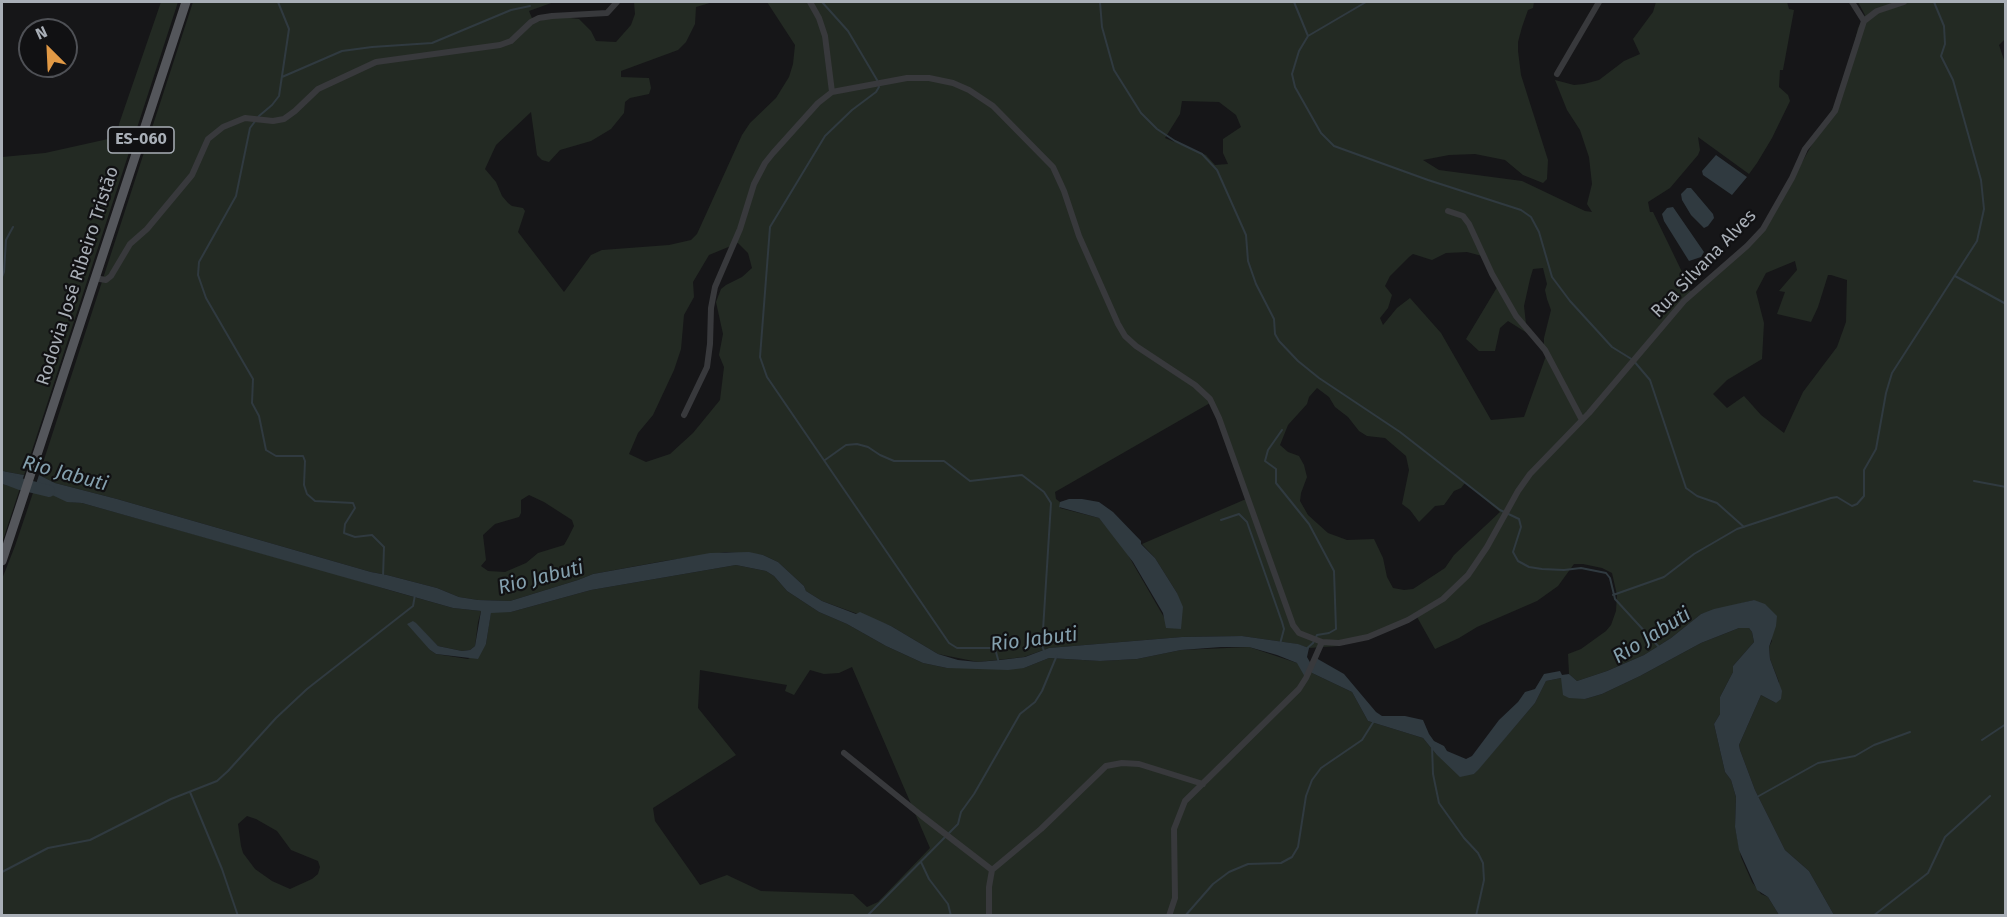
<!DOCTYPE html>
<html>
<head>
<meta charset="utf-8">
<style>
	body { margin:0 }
	#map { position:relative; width:2007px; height:917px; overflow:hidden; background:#161618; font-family:"Fira Sans",sans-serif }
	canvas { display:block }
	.frame { position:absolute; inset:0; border:3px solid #a9afb7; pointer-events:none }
	.north { position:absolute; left:18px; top:18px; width:60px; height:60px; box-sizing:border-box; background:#111113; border:2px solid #4e5055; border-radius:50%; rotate:336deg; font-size:16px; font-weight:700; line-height:24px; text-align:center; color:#a9afb7 }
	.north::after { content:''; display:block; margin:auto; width:21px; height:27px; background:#e19945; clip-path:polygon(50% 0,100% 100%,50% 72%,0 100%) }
</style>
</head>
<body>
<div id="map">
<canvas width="2007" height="917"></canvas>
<div class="frame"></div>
<div class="north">N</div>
</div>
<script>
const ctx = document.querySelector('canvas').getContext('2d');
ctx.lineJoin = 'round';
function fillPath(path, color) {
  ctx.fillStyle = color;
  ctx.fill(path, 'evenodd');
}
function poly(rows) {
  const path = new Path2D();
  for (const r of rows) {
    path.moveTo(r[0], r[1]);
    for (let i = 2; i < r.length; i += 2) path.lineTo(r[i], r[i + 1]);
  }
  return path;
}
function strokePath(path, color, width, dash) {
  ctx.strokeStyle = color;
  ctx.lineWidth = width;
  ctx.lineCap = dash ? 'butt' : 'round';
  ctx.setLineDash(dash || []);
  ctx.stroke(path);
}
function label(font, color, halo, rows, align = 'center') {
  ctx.font = font + ' "Fira Sans",sans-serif';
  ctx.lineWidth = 4.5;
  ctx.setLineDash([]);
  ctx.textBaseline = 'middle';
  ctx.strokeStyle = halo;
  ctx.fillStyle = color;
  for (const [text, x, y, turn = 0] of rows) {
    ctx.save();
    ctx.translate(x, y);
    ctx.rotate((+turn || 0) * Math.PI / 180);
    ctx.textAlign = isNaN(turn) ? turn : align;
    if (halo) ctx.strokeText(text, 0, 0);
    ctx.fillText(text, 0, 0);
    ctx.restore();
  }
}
fillPath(poly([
	[161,2,178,2,24,475,2,471,2,157,45,153,117,137,119,124],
	[193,2,554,2,529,11,534,23,554,16,579,19,591,31,596,41,616,42,631,25,635,14,634,2,713,2,696,7,695,24,686,42,678,50,621,71,621,77,649,78,651,88,649,94,630,98,625,102,624,113,611,129,591,141,560,150,549,162,542,160,537,155,531,112,496,145,485,169,496,182,502,196,508,203,512,206,523,208,525,211,518,232,564,292,591,255,602,250,669,245,691,240,697,234,742,135,750,123,776,98,789,77,793,64,795,45,767,2,1534,2,1533,8,1528,10,1522,27,1518,42,1518,51,1521,75,1548,160,1547,179,1543,183,1523,175,1505,160,1475,154,1449,155,1423,160,1439,170,1522,181,1585,211,1592,212,1587,204,1592,184,1589,157,1580,130,1567,110,1555,80,1574,85,1584,84,1599,80,1624,61,1640,54,1633,39,1653,12,1656,2,1787,2,1789,9,1794,10,1783,70,1780,70,1779,87,1788,95,1790,101,1772,138,1757,163,1749,174,1698,137,1700,150,1698,155,1670,188,1648,202,1650,212,1653,212,1684,276,1688,290,1692,291,1748,247,1772,215,1843,90,1858,28,1865,15,1858,2,2005,2,2005,39,1999,45,2006,66,2005,915,1834,915,1809,871,1785,850,1755,790,1740,750,1739,745,1761,695,1776,703,1779,682,1770,659,1769,647,1772,641,1754,600,1701,614,1671,638,1644,655,1607,671,1577,681,1569,674,1568,654,1581,649,1606,631,1611,625,1616,611,1617,595,1612,573,1602,568,1583,564,1574,564,1558,586,1537,601,1477,627,1459,638,1435,649,1417,617,1377,635,1339,646,1309,648,1297,644,1242,636,1182,637,1049,648,1024,657,978,662,938,654,891,626,822,601,806,591,804,586,778,562,763,555,726,552,664,561,593,574,578,580,510,601,478,600,459,597,437,588,387,575,371,572,117,499,55,483,39,475],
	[1182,101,1219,102,1236,115,1241,127,1223,139,1223,153,1228,164,1215,165,1206,155,1165,138,1180,114],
	[738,243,748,253,752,268,742,277,726,285,721,289,716,302,723,334,719,355,724,367,720,400,693,433,670,454,646,462,629,454,638,433,653,415,674,370,681,349,684,315,694,297,693,282,709,255],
	[1467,252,1486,257,1499,284,1466,339,1479,351,1495,351,1500,328,1508,321,1527,333,1524,306,1530,279,1533,269,1543,268,1547,284,1545,290,1547,299,1551,310,1544,338,1544,349,1546,356,1524,417,1491,420,1441,333,1410,298,1397,308,1383,325,1380,318,1388,308,1392,295,1385,286,1390,276,1409,257,1413,254,1432,260,1446,253],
	[1795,261,1797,270,1779,291,1785,292,1777,314,1811,322,1818,307,1828,275,1831,275,1847,280,1846,322,1837,347,1803,392,1784,433,1761,415,1744,396,1727,408,1713,394,1727,380,1762,359,1764,323,1756,292,1766,273],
	[1317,388,1329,397,1335,407,1348,417,1359,431,1367,436,1385,438,1406,456,1409,470,1402,504,1410,510,1419,522,1435,506,1444,505,1454,491,1461,488,1465,483,1500,512,1454,555,1445,568,1413,589,1404,590,1393,588,1387,577,1383,558,1374,539,1347,540,1328,533,1308,515,1300,501,1301,493,1307,477,1304,465,1299,456,1288,452,1280,445,1288,425,1307,404,1309,397],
	[1210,403,1215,407,1246,499,1142,544,1155,558,1177,593,1181,629,1165,619,1124,548,1099,518,1060,508,1060,502,1056,499,1055,492],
	[529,495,544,502,572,520,574,526,568,538,564,545,538,553,526,563,505,572,488,571,481,566,486,560,483,535,495,524,519,517,521,513,521,500],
	[2,484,20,488,2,543],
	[35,487,71,502,82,503,336,574,389,590,453,608,481,611,478,622,475,646,470,650,462,651,438,646,413,621,430,650,436,654,468,659,486,644,491,612,511,612,591,590,736,565,766,571,774,576,787,591,819,612,847,624,886,646,923,663,947,668,1024,668,1049,658,1100,661,1137,659,1181,650,1249,647,1297,663,1312,665,1312,673,1352,692,1368,721,1423,738,1436,754,1474,774,1535,703,1546,681,1561,678,1585,699,1602,694,1640,676,1701,643,1739,628,1749,628,1752,632,1754,642,1733,666,1733,672,1720,697,1720,714,1714,724,1725,772,1731,780,1736,797,1735,827,1741,857,1752,882,1761,894,1768,897,1779,915,2,916,2,579,15,546],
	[852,667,930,848,878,902,867,907,853,894,761,891,727,875,700,885,655,821,653,808,736,755,698,708,700,670,787,685,785,691,794,695,810,670,824,674,839,673],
	[247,816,256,819,277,831,291,850,318,861,320,867,318,874,312,879,290,889,272,881,255,869,243,853,241,846,238,824]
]), '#232a23');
fillPath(poly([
	[1716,155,1747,177,1732,195,1703,175,1702,171],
	[1687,188,1691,188,1713,214,1714,218,1708,226,1704,228,1691,215,1682,200,1681,194],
	[1673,207,1704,252,1701,257,1689,261,1664,221,1662,214,1667,208],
	[2,471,24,475,20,488,2,484],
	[39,475,55,483,117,499,371,572,387,575,437,588,459,597,478,600,510,601,578,580,593,574,710,553,749,552,763,555,778,562,804,586,806,591,822,601,856,614,860,612,891,626,938,654,958,660,978,662,1000,660,1025,657,1049,648,1182,637,1242,636,1298,644,1309,648,1307,657,1311,664,1316,658,1344,674,1376,712,1382,716,1405,716,1423,720,1429,734,1434,741,1444,746,1447,751,1466,759,1472,756,1499,720,1518,702,1525,692,1535,689,1544,674,1560,671,1562,675,1569,674,1577,681,1607,671,1644,655,1671,638,1701,614,1714,609,1754,600,1765,604,1777,616,1776,626,1769,647,1770,659,1782,691,1781,699,1776,703,1761,695,1739,745,1740,750,1755,790,1785,850,1809,871,1834,915,1779,915,1768,897,1757,890,1739,850,1735,827,1736,797,1731,780,1725,772,1714,724,1720,714,1720,697,1733,672,1733,666,1754,642,1752,632,1749,628,1739,628,1701,643,1640,676,1602,694,1585,699,1569,698,1563,695,1561,678,1546,681,1535,703,1479,769,1474,774,1460,777,1436,754,1423,738,1368,721,1352,692,1312,673,1311,666,1305,677,1297,663,1277,655,1249,647,1221,647,1181,650,1137,659,1100,661,1049,658,1024,668,1008,670,947,668,923,663,886,646,847,624,819,612,787,591,774,576,766,571,736,565,591,590,511,612,491,613,486,644,478,659,436,654,430,650,407,624,413,621,416,623,438,646,462,651,470,650,475,646,481,611,453,608,82,503,67,502,35,487],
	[1069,499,1082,499,1099,502,1113,512,1141,541,1141,544,1155,558,1177,593,1183,607,1181,629,1166,628,1163,613,1133,562,1099,518,1059,507,1060,502]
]), '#303a40');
strokePath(poly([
	[278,2,289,29,279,96,272,105,259,116,250,128,236,196,199,262,198,275,206,298,253,379,252,403,259,416,266,450,276,456,303,456,305,461,304,485,307,494,315,501,353,503,355,508,345,524,344,533,355,537,372,535,384,547,383,577],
	[822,2,848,31,877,80,879,87,876,92,852,110,825,136,770,227,760,357,767,377,949,643,957,648,990,648,996,652,999,663],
	[1100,2,1102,27,1114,70,1141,113,1157,129,1175,141,1202,154,1217,170,1246,235,1248,261,1256,284,1274,319,1275,334,1279,341,1298,361,1319,378,1400,432,1500,510,1519,519,1521,527,1513,552,1518,561,1529,567,1542,569,1564,570,1581,568,1606,573,1610,578,1615,599,1659,647],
	[1294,2,1308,36],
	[1366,2,1308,36,1299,51,1292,74,1295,87,1321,133,1334,146,1428,180,1521,210,1531,217,1539,232,1552,277,1570,301,1612,347,1633,360,1650,380,1686,488,1697,496,1717,503,1744,527],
	[282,77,342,51,372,47,432,43,511,10,530,6],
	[1955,276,2006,304],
	[2,277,4,272,6,240,13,227],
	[1282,430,1268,450,1265,461,1276,469,1276,483,1309,524,1334,571,1336,629,1329,633,1317,635,1313,643,1305,650],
	[825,460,846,445,857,444,868,447,880,455,894,461,944,461,970,481,1022,475,1044,492,1051,503,1042,646,1045,653],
	[1974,481,2006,487],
	[1221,520,1239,514,1247,522,1282,622,1284,629,1280,644],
	[1613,595,1664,577,1694,554,1737,529,1831,498,1837,497,1852,506,1857,504,1864,496,1864,470,1876,449,1886,393,1892,373,1977,241,1984,209,1981,180,1953,80,1941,56,1945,44,1944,26,1934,2],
	[1982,740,2006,724],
	[1432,746,1433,774,1439,803,1464,838,1478,853,1483,863,1484,880,1476,916],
	[190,792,222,869,238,916],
	[1757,797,1818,763,1855,756,1874,745,1910,732],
	[921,862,929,879,948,904,951,916],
	[2,872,48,848,90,840,171,799,217,781,228,771,276,718,307,689,413,606,415,595],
	[867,916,958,824,961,812,974,794,1020,714,1035,702,1042,691,1057,655],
	[1185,916,1213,884,1229,872,1248,864,1281,863,1292,857,1298,847,1306,796,1312,780,1321,768,1362,740,1374,721],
	[1873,916,1928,873,1945,837,1990,796]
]), '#303a40', 2);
strokePath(poly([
	[2,477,20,484,49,491]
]), '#303a40', 12);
strokePath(poly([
	[810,2,819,18,825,36,832,92],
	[1852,2,1864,21],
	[1557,74,1599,2],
	[1448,211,1463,216,1469,224,1492,274,1516,316,1545,350,1582,420],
	[94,278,106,280,111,276,130,244,147,229,192,175,208,139,223,127,245,118,273,121,284,119,295,111,318,89,376,62,500,45,511,41,531,22,539,18,552,16,607,13,617,2],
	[684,415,707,367,710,344,711,308,715,287,740,229,754,184,765,163,773,153,818,103,832,92,907,78,929,78,953,83,969,90,993,106,1053,167,1064,191,1079,236,1118,324,1125,336,1136,346,1195,385,1210,399,1219,418,1293,625,1299,633,1322,642],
	[844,753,922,816,992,870,1041,829,1106,766,1122,763,1139,764,1203,784],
	[989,916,989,887,992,870],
	[1169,916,1175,898,1174,829,1185,801,1299,689,1306,678,1322,642,1339,643,1368,637,1408,620,1443,599,1468,575,1487,547,1518,491,1530,474,1589,413,1684,301,1747,246,1763,229,1792,178,1805,149,1835,111,1864,21,1877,11,1904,2]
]), '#38393c', 6);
strokePath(poly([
	[2,561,186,2]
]), '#54565b', 9);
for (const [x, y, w] of [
	[141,140,66]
]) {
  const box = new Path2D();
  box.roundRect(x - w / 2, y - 13, w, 26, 4.5);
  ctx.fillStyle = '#111113';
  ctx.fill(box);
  strokePath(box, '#a9afb7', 1.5);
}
label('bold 16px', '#a9afb7', null, [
	["ES-060",141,140]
]);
label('18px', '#a9afb7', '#111113', [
	["Rua Silvana Alves",1704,264,-46],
	["Rodovia José Ribeiro Tristão",78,276,-72]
]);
label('italic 20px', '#84a0ae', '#111113', [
	["Rio Jabuti",65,474,15],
	["Rio Jabuti",541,578,-14],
	["Rio Jabuti",1652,636,-32],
	["Rio Jabuti",1034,640,-7]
]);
</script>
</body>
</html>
